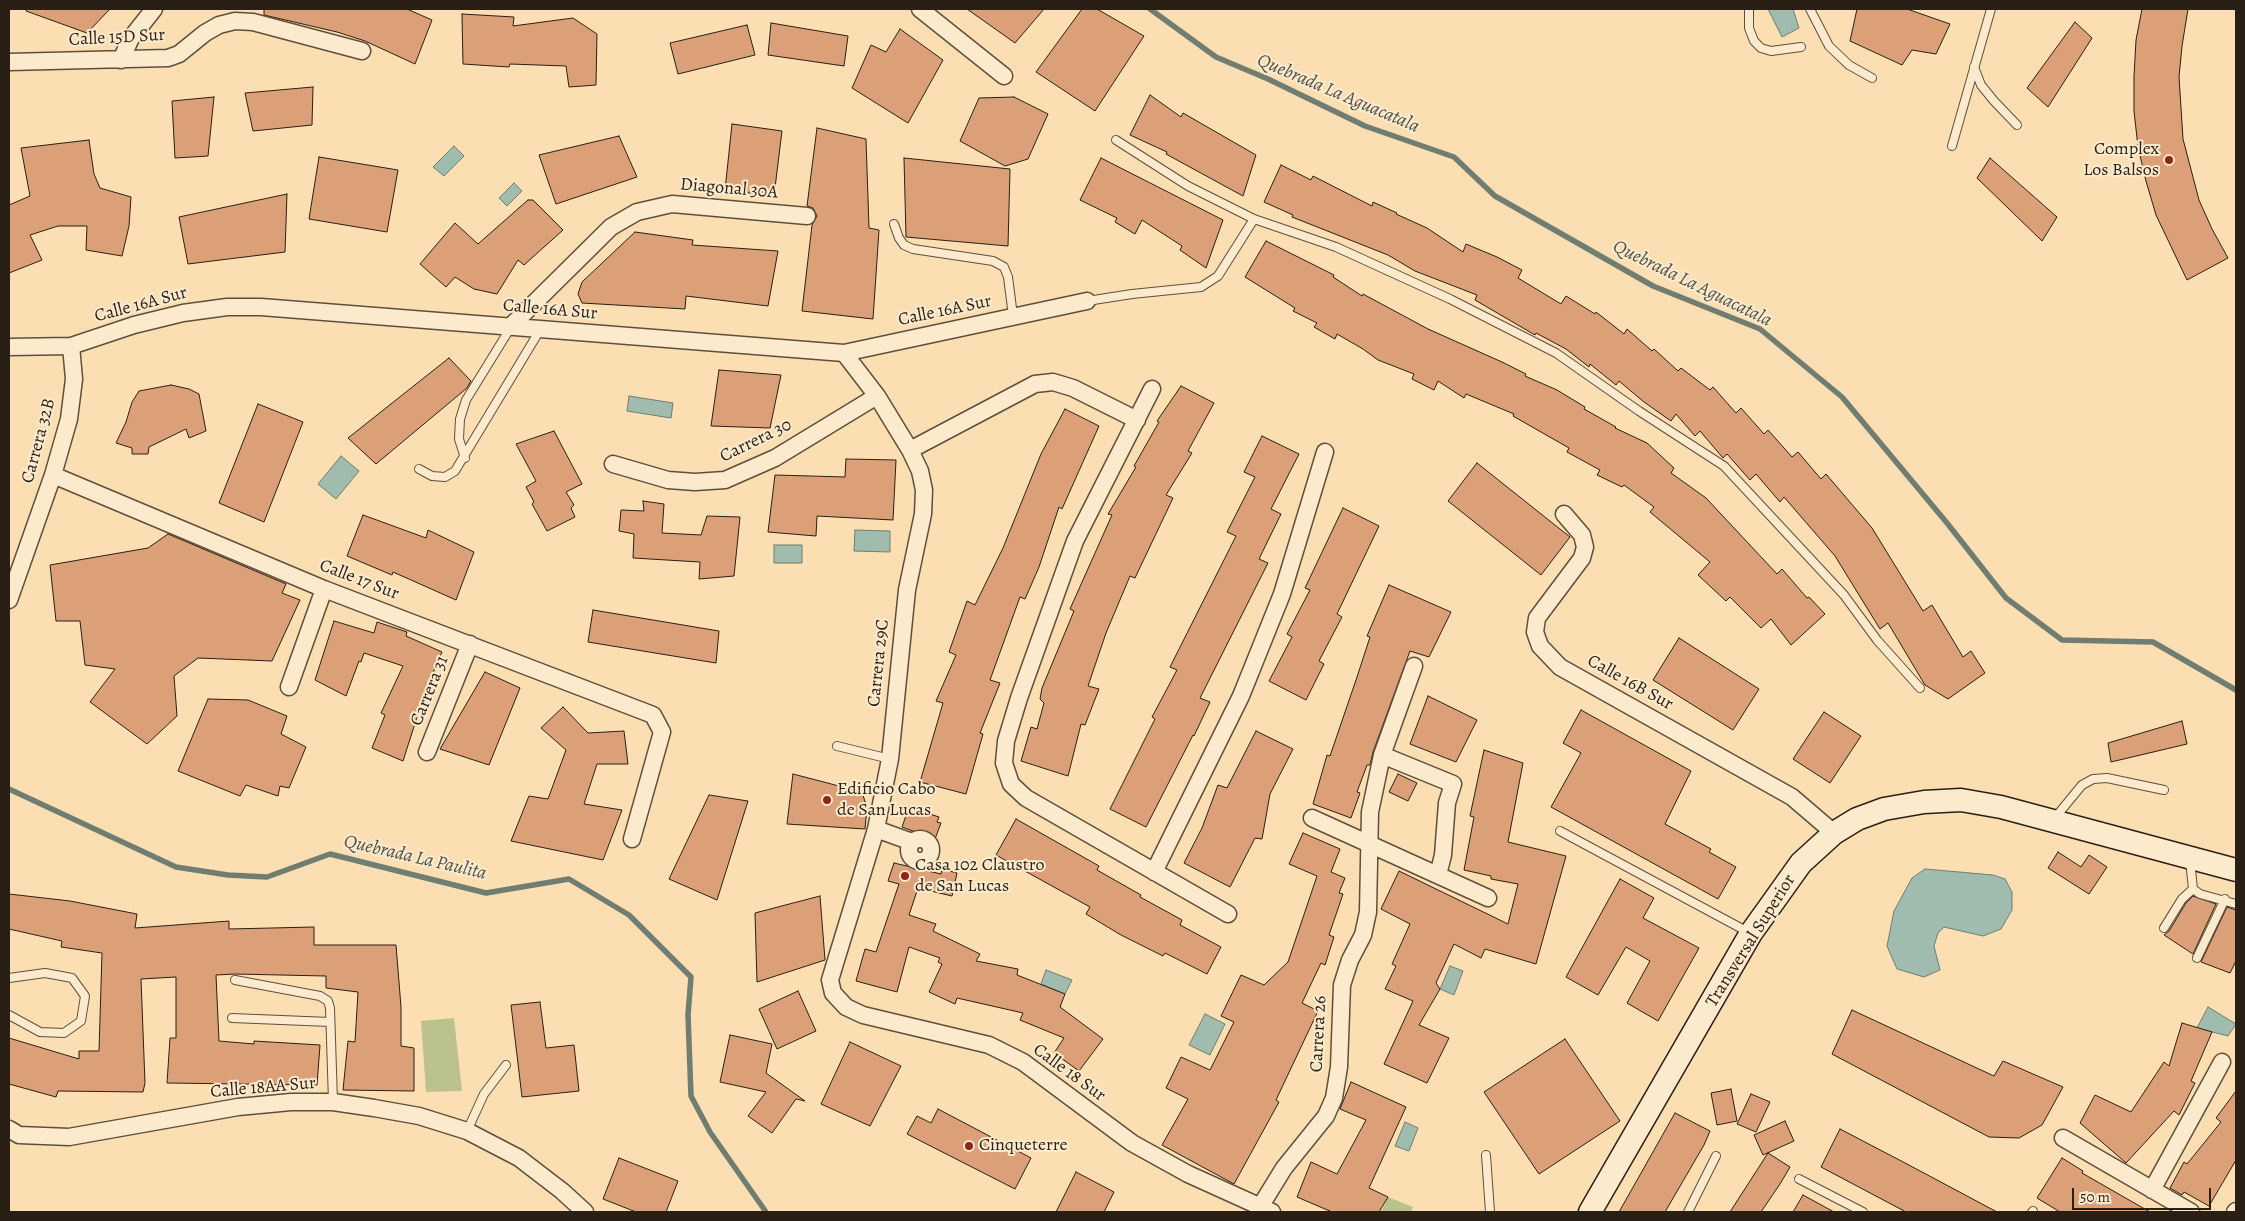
<!DOCTYPE html>
<html>
<head>
<meta charset="utf-8">
<style>
	body { margin:0 }
	#map { position:relative; width:2245px; height:1221px; overflow:hidden; background:#fbdeb2; font-family:Alegreya,serif }
	canvas { display:block }
	.frame { position:absolute; inset:0; border:10px solid #2a1f15; pointer-events:none }
	.scale { position:absolute; left:2072px; top:1188px; width:139px; height:22px; box-sizing:border-box; border:2px solid #2a1f15; border-top:0; padding-left:6px; font-size:15px; line-height:18px; white-space:nowrap; color:#2a1f15; -webkit-text-stroke:4px #fceacd; paint-order:stroke }
</style>
</head>
<body>
<div id="map">
<canvas width="2245" height="1221"></canvas>
<div class="frame"></div>
<div class="scale">50 m</div>
</div>
<script>
const ctx = document.querySelector('canvas').getContext('2d');
ctx.lineJoin = 'round';
function fillPath(path, color) {
  ctx.fillStyle = color;
  ctx.fill(path, 'evenodd');
}
function poly(rows) {
  const path = new Path2D();
  for (const r of rows) {
    if (r.length === 3) {
      path.moveTo(r[0] + r[2], r[1]);
      path.arc(r[0], r[1], r[2], 0, 2 * Math.PI);
      continue;
    }
    path.moveTo(r[0], r[1]);
    for (let i = 2; i < r.length; i += 2) path.lineTo(r[i], r[i + 1]);
  }
  return path;
}
function strokePath(path, color, width, dash) {
  ctx.strokeStyle = color;
  ctx.lineWidth = width;
  ctx.lineCap = dash ? 'butt' : 'round';
  ctx.setLineDash(dash || []);
  ctx.stroke(path);
}
function label(font, color, halo, rows, align = 'center') {
  ctx.font = font + ' Alegreya,serif';
  ctx.lineWidth = 4;
  ctx.setLineDash([]);
  ctx.textBaseline = 'middle';
  ctx.strokeStyle = halo;
  ctx.fillStyle = color;
  for (const [text, x, y, turn = 0] of rows) {
    ctx.save();
    ctx.translate(x, y);
    ctx.rotate((+turn || 0) * Math.PI / 180);
    ctx.textAlign = isNaN(turn) ? turn : align;
    if (halo) ctx.strokeText(text, 0, 0);
    ctx.fillText(text, 0, 0);
    ctx.restore();
  }
}
fillPath(poly([
	[454,1018,462,1091,426,1092,421,1021],
	[1388,1197,1413,1207,1411,1212,1381,1212]
]), '#bcc28e');
const water = poly([
	[1768,9,1793,9,1799,28,1782,37,1768,9],
	[454,146,464,156,444,176,433,167,454,146],
	[514,183,522,191,507,206,499,198,514,183],
	[629,396,673,403,671,418,627,411,629,396],
	[341,456,359,471,336,499,318,484,341,456],
	[855,530,890,531,890,552,854,551,855,530],
	[774,545,802,545,802,563,774,563,774,545],
	[1925,869,1993,875,2005,879,2012,892,2012,910,2001,929,1983,936,1944,927,1938,933,1934,946,1940,970,1924,977,1897,969,1887,946,1894,911,1912,878,1925,869],
	[1450,966,1463,971,1454,995,1440,989,1450,966],
	[1046,970,1072,980,1065,994,1041,984,1046,970],
	[2208,1007,2236,1024,2228,1036,2197,1028,2208,1007],
	[1205,1014,1225,1024,1210,1055,1189,1045,1205,1014],
	[1405,1122,1418,1128,1409,1151,1395,1146,1405,1122]
]);
fillPath(water, '#9fbcaf');
strokePath(water, '#707d71', 1);
strokePath(poly([
	[1150,9,1216,57,1268,79,1365,126,1454,157,1495,196,1653,286,1760,329,1842,397,1947,523,2006,598,2062,640,2153,642,2236,690],
	[9,789,176,867,228,875,267,877,330,854,486,893,569,879,629,915,691,977,688,1015,691,1096,710,1132,766,1212]
]), '#707d71', 5.5);
const building = poly([
	[26,9,110,9,87,33,26,11,26,9],
	[264,9,407,9,432,20,415,64,365,41,337,32,264,15,264,9],
	[967,9,1044,9,1015,43,967,9],
	[1082,9,1097,9,1144,36,1095,111,1036,72,1082,9],
	[1857,9,1907,9,1950,24,1936,54,1912,50,1902,65,1850,41,1857,9],
	[2142,9,2188,9,2182,46,2179,77,2183,139,2199,200,2212,229,2228,258,2187,280,2156,215,2146,181,2138,147,2134,111,2134,76,2136,40,2142,9],
	[462,14,514,17,513,26,573,18,597,34,596,85,569,87,566,66,510,64,509,67,463,64,462,14],
	[2075,22,2092,38,2048,107,2027,88,2075,22],
	[771,23,848,36,844,66,768,55,771,23],
	[747,25,755,55,678,74,670,43,747,25],
	[900,29,943,60,908,123,852,88,871,45,886,52,900,29],
	[313,87,312,125,253,131,245,93,313,87],
	[1150,95,1181,117,1183,113,1256,155,1243,196,1166,154,1167,152,1130,135,1150,95],
	[214,97,208,156,175,158,172,101,214,97],
	[1014,97,1048,114,1028,159,1005,166,960,141,979,98,1014,97],
	[732,124,782,131,774,196,725,190,732,124],
	[817,128,866,139,869,228,879,230,873,319,802,311,812,225,817,216,813,208,807,206,817,128],
	[619,136,637,177,556,204,539,155,619,136],
	[89,140,94,174,100,188,131,197,129,226,122,256,86,250,87,226,58,226,30,235,42,260,9,273,9,205,30,196,21,148,89,140],
	[319,157,398,170,387,232,309,219,319,157],
	[904,158,1010,169,1008,246,906,237,904,158],
	[1101,158,1223,220,1206,268,1180,250,1182,246,1142,220,1135,234,1115,222,1117,218,1080,200,1101,158],
	[1990,158,2057,217,2042,241,1977,178,1990,158],
	[1281,165,1311,180,1313,176,1372,206,1373,202,1397,213,1396,214,1427,228,1463,252,1466,244,1497,257,1522,270,1518,278,1561,304,1566,296,1595,314,1596,312,1624,334,1627,329,1652,351,1654,349,1678,371,1681,368,1710,390,1713,387,1736,413,1741,408,1764,434,1768,430,1792,457,1798,452,1821,479,1826,474,1872,528,1923,611,1932,605,1963,657,1971,651,1985,673,1948,699,1925,685,1888,623,1880,629,1835,556,1784,497,1780,502,1756,474,1750,480,1727,454,1723,458,1700,431,1695,436,1676,414,1671,421,1644,402,1619,381,1616,385,1590,364,1589,367,1566,349,1536,333,1535,335,1475,300,1477,295,1415,271,1388,255,1292,217,1293,215,1264,202,1281,165],
	[287,194,285,252,188,264,179,217,287,194],
	[528,200,533,200,563,230,524,265,518,260,497,294,474,289,455,277,446,287,420,264,455,223,478,244,528,200],
	[635,232,693,240,692,245,778,251,768,306,686,296,685,309,582,303,578,294,582,282,635,232],
	[1266,241,1334,275,1333,277,1362,296,1363,294,1428,329,1502,362,1526,374,1525,376,1557,390,1585,407,1584,409,1616,427,1615,428,1647,443,1674,468,1671,473,1706,498,1777,574,1782,569,1807,598,1809,597,1825,614,1791,645,1771,619,1761,628,1730,597,1726,601,1698,575,1710,562,1650,512,1654,507,1624,485,1622,487,1597,475,1600,470,1567,452,1569,448,1513,416,1514,414,1466,394,1464,398,1438,381,1434,390,1412,379,1414,374,1378,360,1363,349,1337,334,1335,339,1314,327,1317,323,1293,311,1295,308,1245,277,1266,241],
	[449,358,471,381,467,388,376,464,348,438,449,358],
	[719,370,781,375,770,428,711,426,719,370],
	[171,385,189,389,199,394,206,431,189,438,186,429,149,447,148,454,132,454,132,448,116,443,126,422,132,402,139,391,171,385],
	[1181,386,1214,403,1188,451,1192,453,1166,495,1173,498,1135,578,1130,576,1106,633,1088,686,1099,689,1085,725,1081,724,1068,776,1021,761,1031,727,1037,729,1044,703,1040,699,1042,688,1074,611,1070,609,1112,515,1108,514,1136,467,1134,466,1159,422,1157,421,1181,386],
	[258,404,303,422,264,522,219,503,258,404],
	[1065,409,1099,426,1062,509,1059,507,1039,567,1025,599,1020,597,990,680,1000,683,980,733,983,734,966,794,920,782,943,703,936,701,956,655,949,652,967,601,975,605,1003,548,1041,454,1065,409],
	[554,431,582,484,566,492,574,505,571,508,575,517,547,531,532,504,534,502,526,487,536,481,516,444,554,431],
	[1262,436,1299,454,1271,509,1281,514,1259,559,1268,563,1200,698,1210,702,1194,736,1193,735,1146,827,1110,809,1155,719,1152,717,1177,670,1170,667,1236,536,1227,532,1255,477,1244,472,1262,436],
	[846,459,896,460,893,520,817,516,816,536,768,532,775,475,845,477,846,459],
	[1477,463,1570,537,1541,575,1448,501,1477,463],
	[643,501,664,504,662,533,701,535,707,516,740,517,734,576,699,579,700,562,633,558,634,534,619,531,621,510,644,511,643,501],
	[1343,508,1379,526,1337,614,1342,617,1319,661,1324,664,1306,700,1269,681,1292,637,1287,634,1310,590,1305,588,1343,508],
	[363,515,426,538,428,530,474,552,456,600,393,572,392,575,347,556,363,515],
	[168,534,286,584,282,593,300,600,272,661,198,658,174,676,177,716,147,744,90,702,115,669,85,665,80,621,56,621,50,565,148,548,168,534],
	[1389,585,1451,612,1429,657,1410,651,1373,752,1370,765,1367,765,1357,792,1360,793,1351,818,1313,804,1327,755,1330,756,1357,677,1370,637,1367,636,1389,585],
	[593,610,719,631,716,663,588,642,593,610],
	[334,621,374,633,377,622,407,632,406,636,442,652,425,692,403,761,372,748,385,715,381,713,403,666,364,653,361,662,359,661,346,696,315,680,334,621],
	[1679,638,1759,689,1733,730,1653,680,1679,638],
	[485,672,520,688,489,765,440,749,485,672],
	[1428,696,1477,720,1456,762,1410,744,1428,696],
	[208,699,248,700,287,716,281,734,306,747,289,788,280,786,278,796,246,785,240,796,178,771,208,699],
	[563,707,588,733,624,731,628,764,597,764,584,804,622,810,603,860,511,841,529,796,548,799,566,750,541,728,563,707],
	[1581,710,1691,771,1665,824,1711,849,1709,852,1736,867,1718,899,1551,807,1581,753,1563,743,1581,710],
	[1824,712,1861,736,1830,783,1793,759,1824,712],
	[2182,721,2187,744,2111,762,2108,743,2182,721],
	[1256,731,1293,749,1270,794,1262,839,1255,838,1230,887,1184,863,1202,828,1218,785,1227,788,1256,731],
	[1484,750,1523,763,1508,842,1566,856,1536,964,1485,949,1481,958,1454,944,1436,983,1440,989,1419,1025,1449,1038,1427,1083,1384,1064,1413,1001,1385,989,1396,966,1392,964,1410,924,1381,909,1399,871,1508,924,1518,884,1491,879,1491,876,1464,870,1474,817,1470,816,1484,750],
	[793,774,862,792,867,808,865,829,787,824,793,774],
	[1398,774,1417,783,1408,801,1389,792,1398,774],
	[709,795,748,801,717,900,669,879,709,795],
	[909,807,939,817,937,822,941,823,935,839,902,827,909,807],
	[1016,819,1099,866,1097,870,1141,895,1140,897,1182,920,1180,925,1221,947,1207,974,1165,953,1163,956,1121,935,1086,914,1090,907,996,855,1016,819],
	[1303,833,1340,849,1331,872,1345,878,1339,893,1343,894,1329,935,1334,937,1325,965,1321,963,1302,1003,1318,1011,1276,1100,1279,1102,1234,1184,1162,1145,1188,1099,1166,1088,1181,1057,1210,1070,1234,1022,1221,1016,1241,975,1264,985,1288,962,1317,876,1289,864,1303,833],
	[2058,852,2081,867,2089,855,2107,867,2089,894,2048,868,2058,852],
	[894,863,941,874,942,869,957,873,952,896,918,888,909,915,936,924,933,931,980,954,976,961,1018,969,1017,975,1065,994,1060,1007,1103,1039,1079,1071,1054,1053,1064,1038,1020,1020,1023,1013,957,998,955,1004,929,992,942,964,938,962,940,958,909,947,897,992,856,981,865,949,876,952,899,884,888,881,894,863],
	[1620,879,1654,898,1643,918,1699,948,1658,1021,1627,1003,1650,961,1626,947,1598,995,1566,977,1620,879],
	[9,894,70,901,137,914,135,928,229,921,229,929,314,927,314,945,396,945,401,1007,401,1046,414,1048,414,1091,343,1090,348,1041,355,1042,358,992,326,988,326,976,235,974,216,975,219,1041,254,1044,254,1041,320,1045,317,1085,167,1083,170,1038,176,1038,176,977,141,979,145,1083,143,1092,58,1091,56,1097,9,1084,9,1038,79,1059,79,1051,99,1051,102,953,61,947,62,941,9,929,9,894],
	[820,896,825,960,757,982,755,913,820,896],
	[2193,896,2216,904,2193,954,2164,935,2169,931,2186,903,2193,896],
	[2227,907,2236,910,2236,961,2230,973,2201,962,2227,907],
	[798,991,816,1031,777,1049,759,1009,798,991],
	[540,1002,546,1048,574,1045,579,1091,522,1097,511,1005,540,1002],
	[1852,1010,1994,1076,2003,1061,2063,1087,2042,1125,2019,1138,1989,1137,1832,1054,1852,1010],
	[2182,1023,2212,1032,2191,1081,2195,1083,2179,1115,2174,1111,2126,1163,2080,1123,2095,1095,2131,1112,2164,1062,2169,1066,2182,1023],
	[730,1035,772,1044,766,1073,805,1101,796,1099,772,1133,748,1116,766,1092,720,1082,730,1035],
	[1565,1039,1620,1121,1539,1174,1484,1092,1565,1039],
	[850,1042,901,1066,870,1126,821,1104,850,1042],
	[1351,1082,1406,1107,1369,1188,1388,1197,1379,1212,1332,1212,1297,1197,1311,1162,1337,1174,1366,1120,1340,1109,1351,1082],
	[1731,1089,1737,1121,1717,1125,1711,1093,1731,1089],
	[2236,1091,2236,1160,2209,1206,2184,1192,2182,1195,2170,1188,2184,1162,2187,1164,2221,1122,2216,1118,2236,1091],
	[1751,1094,1770,1102,1756,1132,1737,1124,1751,1094],
	[938,1109,1031,1158,1015,1189,907,1134,917,1116,931,1123,938,1109],
	[1675,1113,1710,1131,1704,1145,1665,1212,1619,1212,1675,1113],
	[1785,1121,1794,1141,1763,1155,1754,1135,1785,1121],
	[1840,1129,1907,1164,1997,1212,1906,1212,1821,1167,1840,1129],
	[1768,1153,1790,1167,1780,1184,1761,1212,1730,1212,1768,1153],
	[619,1158,678,1181,666,1212,636,1212,603,1199,619,1158],
	[2062,1158,2083,1171,2082,1173,2150,1212,2060,1212,2037,1198,2062,1158],
	[1076,1172,1114,1192,1104,1212,1056,1212,1076,1172],
	[1803,1195,1834,1212,1793,1212,1803,1195]
]);
fillPath(building, '#dca079');
strokePath(building, '#2a1f15', 1);
const service = poly([
	[1749,9,1749,28,1754,41,1761,48,1771,51,1801,47],
	[1810,9,1829,46,1849,65,1872,78],
	[1974,67,1981,85,1994,101,2017,125],
	[1116,140,1188,186,1254,219,1336,247,1450,299,1556,353,1639,411,1724,466,1844,595,1877,640,1920,688],
	[1952,146,1991,9],
	[894,224,899,238,904,245,913,249,993,261,1004,267,1008,277,1013,316],
	[1087,301,1132,294,1201,287,1218,276,1254,219],
	[465,458,459,439,460,419,466,400,511,327],
	[419,469,432,476,445,477,455,471,540,330],
	[837,746,890,759],
	[2054,819,2082,785,2093,779,2107,778,2164,790],
	[1560,831,1750,933],
	[2190,860,2193,889,2200,894,2236,904],
	[2164,928,2182,899,2193,889],
	[2197,958,2225,899],
	[9,978,45,973,72,978,85,996,81,1021,64,1033,40,1032,9,1015],
	[235,980,320,996,328,1001,330,1008,333,1102],
	[232,1018,330,1022],
	[467,1131,484,1094,506,1065],
	[1486,1155,1490,1212],
	[1799,1179,1863,1212],
	[1688,1212,1716,1156],
	[2032,1212,2033,1211]
]);
const minor = poly([
	[920,9,1004,76],
	[121,60,131,38,154,9],
	[9,62,168,58,179,54,205,33,219,25,235,21,253,22,362,51],
	[511,326,611,227,637,212,672,204,807,216],
	[9,347,71,346,134,325,183,313,227,307,261,307,844,353,1087,301],
	[844,353,877,396,910,450,920,471,924,490,923,514,907,590,890,759,876,829,830,980,833,993,846,1007,863,1015,989,1045,1023,1062,1132,1143,1188,1174,1272,1212],
	[1152,389,1075,541,1019,698,1006,741,1004,763,1011,784,1026,798,1228,914],
	[910,450,1035,384,1053,382,1073,388,1137,420],
	[613,464,668,480,695,482,725,480,775,458,877,396],
	[53,475,324,589,653,715,662,732,632,839],
	[1564,514,1582,535,1585,547,1582,558,1537,618,1535,632,1540,646,1560,667,1792,797,1834,833],
	[9,600,53,475,69,419,74,379,71,346],
	[289,687,324,589],
	[427,752,470,644],
	[1382,755,1453,784,1447,803,1443,855,1438,875],
	[1312,818,1488,898],
	[876,829,912,842],
	[920,850,11],
	[1154,872,1241,696,1282,594,1325,452],
	[9,1129,19,1135,69,1137,238,1107,291,1102,333,1102,374,1108,419,1116,467,1131,519,1158,562,1191,585,1212],
	[2063,1138,2191,1212],
	[2152,1190,2222,1062],
	[1260,1207,1284,1168,1326,1116,1334,1098,1339,1067,1342,985,1350,960,1363,935,1368,912,1370,812,1382,755,1414,666],
	[2235,1212,2236,1211]
]);
const secondary = poly([
	[1590,1212,1751,933,1801,863,1834,833,1857,819,1884,809,1924,802,1961,800,2001,807,2236,870]
]);
strokePath(service, '#5e4f3c', 10);
strokePath(minor, '#5e4f3c', 19);
strokePath(secondary, '#2a1f15', 25);
strokePath(service, '#fceacd', 8);
strokePath(minor, '#fceacd', 16);
strokePath(secondary, '#fceacd', 22);
for (const [x, y, r, color] of [
	[2169,160,5,"#8f2418"],
	[827,800,5,"#8f2418"],
	[905,876,5,"#8f2418"],
	[969,1146,5,"#8f2418"]
]) {
  const dot = new Path2D();
  dot.arc(x, y, r, 0, 2 * Math.PI);
  ctx.fillStyle = color;
  ctx.fill(dot);
  strokePath(dot, '#fceacd', 2);
}
label('18px', '#2a1f15', '#fceacd', [
	["Calle 15D Sur",117,38,-3],
	["Diagonal 30A",729,189,5],
	["Calle 16A Sur",141,305,-15],
	["Calle 16A Sur",550,310,5],
	["Calle 16A Sur",945,311,-12],
	["Carrera 32B",39,441,-75],
	["Carrera 30",756,441,-26],
	["Calle 17 Sur",359,580,21],
	["Carrera 29C",879,663,-84],
	["Calle 16B Sur",1630,683,29],
	["Carrera 31",430,691,-68],
	["Transversal Superior",1751,941,-58],
	["Carrera 26",1319,1034,-87],
	["Calle 18 Sur",1069,1073,36],
	["Calle 18AA Sur",263,1088,-5]
]);
label('18px', '#2a1f15', '#fceacd', [
	["Complex",2159,150,"right"],
	["Los Balsos",2159,171,"right"],
	["Edificio Cabo",837,790],
	["de San Lucas",837,811],
	["Casa 102 Claustro",915,866],
	["de San Lucas",915,887],
	["Cinqueterre",979,1146]
], 'left');
label('italic 19px', '#4d4e43', '#fceacd', [
	["Quebrada La Aguacatala",1338,94,23],
	["Quebrada La Aguacatala",1692,284,26],
	["Quebrada La Paulita",415,858,13]
]);
</script>
</body>
</html>
